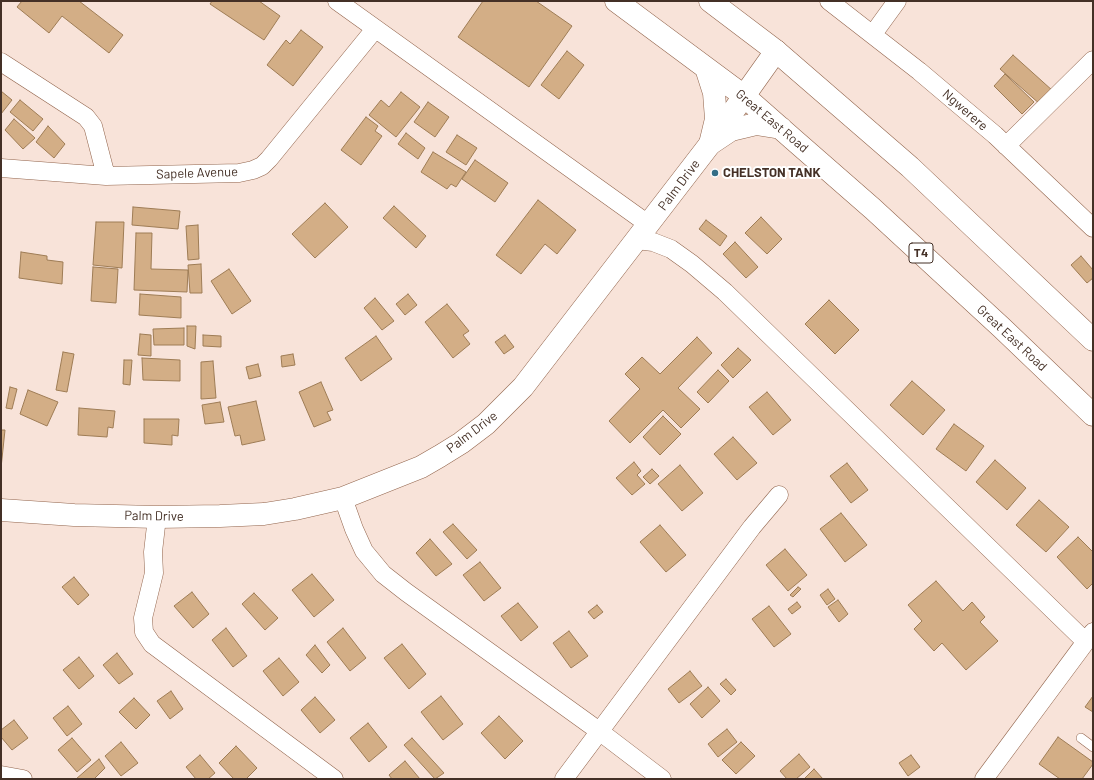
<!DOCTYPE html>
<html>
<head>
<meta charset="utf-8">
<style>
	body { margin:0 }
	#map { position:relative; width:1094px; height:780px; overflow:hidden; background:#f8e3d9; font-family:Barlow,sans-serif }
	canvas { display:block }
	.frame { position:absolute; inset:0; border:2px solid #443026; pointer-events:none }
</style>
</head>
<body>
<div id="map">
<canvas width="1094" height="780"></canvas>
<div class="frame"></div>
</div>
<script>
const ctx = document.querySelector('canvas').getContext('2d');
ctx.lineJoin = 'round';
function fillPath(path, color) {
  ctx.fillStyle = color;
  ctx.fill(path, 'evenodd');
}
function poly(rows) {
  const path = new Path2D();
  for (const r of rows) {
    path.moveTo(r[0], r[1]);
    for (let i = 2; i < r.length; i += 2) path.lineTo(r[i], r[i + 1]);
  }
  return path;
}
function strokePath(path, color, width, dash) {
  ctx.strokeStyle = color;
  ctx.lineWidth = width;
  ctx.lineCap = dash ? 'butt' : 'round';
  ctx.setLineDash(dash || []);
  ctx.stroke(path);
}
function label(font, color, halo, rows, align = 'center') {
  ctx.font = font + ' Barlow,sans-serif';
  ctx.lineWidth = 4;
  ctx.setLineDash([]);
  ctx.textBaseline = 'middle';
  ctx.strokeStyle = halo;
  ctx.fillStyle = color;
  for (const [text, x, y, turn = 0] of rows) {
    ctx.save();
    ctx.translate(x, y);
    ctx.rotate((+turn || 0) * Math.PI / 180);
    ctx.textAlign = isNaN(turn) ? turn : align;
    if (halo) ctx.strokeText(text, 0, 0);
    ctx.fillText(text, 0, 0);
    ctx.restore();
  }
}
const building = poly([
	[22,1,79,1,123,35,109,53,62,16,49,33,17,7,22,1],
	[212,1,259,1,280,16,264,40,210,4,212,1],
	[483,1,536,1,572,26,529,87,458,37,483,1],
	[301,30,323,47,293,86,267,65,286,40,290,44,301,30],
	[567,51,584,65,559,99,541,85,567,51],
	[1013,55,1053,91,1041,105,1000,69,1013,55],
	[1005,74,1034,102,1022,114,994,86,1005,74],
	[1,91,12,100,1,114,1,91],
	[401,92,420,107,396,137,369,115,381,100,389,107,401,92],
	[20,100,43,119,33,131,10,112,20,100],
	[428,102,449,117,435,137,414,122,428,102],
	[366,117,378,126,375,131,382,136,361,165,341,150,366,117],
	[14,119,35,138,23,149,5,130,14,119],
	[48,126,65,144,54,158,36,142,48,126],
	[406,133,425,148,418,159,398,144,406,133],
	[457,135,477,148,466,165,446,152,457,135],
	[433,152,466,172,456,187,451,184,447,189,421,172,433,152],
	[475,160,508,183,495,202,462,179,475,160],
	[538,200,576,230,557,254,545,244,521,274,496,255,538,200],
	[325,203,348,227,315,258,292,234,325,203],
	[394,206,426,236,416,248,383,218,394,206],
	[133,207,180,211,178,229,132,225,133,207],
	[761,217,782,239,767,254,745,233,761,217],
	[706,220,727,236,720,246,699,229,706,220],
	[96,222,124,222,122,268,93,265,96,222],
	[198,225,199,259,188,260,186,226,198,225],
	[136,233,152,233,151,269,188,270,187,292,134,290,136,233],
	[735,242,758,267,746,278,723,254,735,242],
	[21,252,47,256,47,260,63,262,62,284,19,278,21,252],
	[1081,256,1093,270,1093,278,1087,283,1071,265,1081,256],
	[201,264,202,293,190,293,188,265,201,264],
	[93,267,118,269,116,303,91,301,93,267],
	[229,269,251,301,232,314,211,281,229,269],
	[140,294,181,297,181,318,139,315,140,294],
	[408,294,417,305,405,315,396,304,408,294],
	[375,298,394,321,382,330,364,308,375,298],
	[829,300,859,330,835,354,805,324,829,300],
	[447,304,469,331,463,335,470,344,453,358,425,322,447,304],
	[187,326,196,326,195,349,187,346,187,326],
	[184,328,184,345,154,345,153,329,184,328],
	[140,334,151,335,151,356,138,355,140,334],
	[203,335,221,336,221,347,203,346,203,335],
	[505,335,514,347,504,354,495,342,505,335],
	[376,336,392,359,361,381,345,358,376,336],
	[697,337,712,353,678,388,700,409,681,428,663,410,630,443,609,421,640,389,625,374,642,357,660,374,697,337],
	[738,348,751,360,733,378,721,365,738,348],
	[63,352,74,354,67,392,56,390,63,352],
	[293,354,295,365,282,367,281,356,293,354],
	[142,358,180,360,180,381,143,380,142,358],
	[124,360,132,360,130,385,123,384,124,360],
	[213,361,216,398,201,399,201,362,213,361],
	[258,364,261,376,249,379,246,367,258,364],
	[718,370,729,381,708,403,697,392,718,370],
	[912,381,945,410,923,435,890,405,912,381],
	[321,382,333,410,327,412,331,420,314,427,299,392,321,382],
	[10,387,17,389,12,409,6,408,10,387],
	[28,390,58,402,47,426,20,414,28,390],
	[767,392,791,420,773,435,749,407,767,392],
	[256,401,265,440,242,445,240,435,235,436,228,407,256,401],
	[220,402,224,422,205,424,202,405,220,402],
	[79,408,115,411,113,428,108,427,107,437,78,435,79,408],
	[663,416,681,434,660,455,643,437,663,416],
	[144,419,179,419,178,436,172,435,172,445,144,443,144,419],
	[954,424,984,446,966,471,936,449,954,424],
	[1,430,5,430,1,468,1,430],
	[733,437,757,463,737,480,714,454,733,437],
	[995,460,1026,488,1007,510,976,482,995,460],
	[634,462,641,471,637,475,645,484,632,495,616,478,634,462],
	[847,463,868,490,851,503,830,476,847,463],
	[680,465,703,493,682,511,658,484,680,465],
	[652,469,659,476,650,484,643,477,652,469],
	[1039,500,1069,527,1046,552,1016,525,1039,500],
	[841,513,867,545,845,562,820,529,841,513],
	[453,524,477,550,467,559,443,532,453,524],
	[660,525,686,555,666,572,640,542,660,525],
	[1078,537,1093,552,1093,583,1087,589,1057,557,1078,537],
	[430,539,452,564,436,576,416,553,430,539],
	[785,549,807,575,788,591,766,565,785,549],
	[480,562,501,588,484,601,463,575,480,562],
	[312,574,334,600,314,617,292,590,312,574],
	[74,577,89,595,78,605,62,587,74,577],
	[936,581,963,611,972,602,985,617,980,622,998,641,966,670,942,643,934,651,914,629,922,621,908,605,936,581],
	[798,587,801,589,793,597,790,595,798,587],
	[828,589,835,599,827,605,820,595,828,589],
	[192,592,209,614,193,628,174,606,192,592],
	[254,593,278,618,265,630,242,604,254,593],
	[838,600,848,614,839,622,828,607,838,600],
	[797,602,801,607,792,614,788,609,797,602],
	[518,603,538,627,521,641,501,616,518,603],
	[597,605,603,612,594,619,588,612,597,605],
	[769,606,791,634,774,647,752,619,769,606],
	[226,628,247,656,233,667,212,640,226,628],
	[343,628,366,658,350,671,327,642,343,628],
	[569,631,588,656,571,668,553,643,569,631],
	[402,644,426,674,409,689,384,658,402,644],
	[315,645,330,665,322,673,306,655,315,645],
	[117,653,133,674,119,684,103,665,117,653],
	[79,657,94,676,79,689,63,670,79,657],
	[279,658,299,682,283,696,263,671,279,658],
	[690,671,702,686,679,703,668,689,690,671],
	[726,679,736,690,731,695,720,684,726,679],
	[708,687,720,701,702,718,690,704,708,687],
	[171,691,183,709,170,719,157,701,171,691],
	[441,696,463,724,443,740,421,712,441,696],
	[1093,696,1093,712,1085,707,1093,696],
	[315,697,335,720,320,733,301,710,315,697],
	[134,698,150,715,136,729,119,712,134,698],
	[68,706,82,724,67,736,53,718,68,706],
	[499,716,523,741,505,759,481,733,499,716],
	[14,720,28,738,12,750,1,737,1,730,14,720],
	[368,723,387,747,369,762,350,738,368,723],
	[727,729,737,742,718,757,708,744,727,729],
	[1058,737,1093,762,1093,764,1082,779,1060,779,1039,764,1058,737],
	[72,738,91,760,77,772,58,750,72,738],
	[412,738,444,773,435,779,404,745,412,738],
	[121,742,138,763,121,776,105,756,121,742],
	[741,742,755,756,736,774,722,760,741,742],
	[236,746,257,768,246,779,234,779,219,763,236,746],
	[799,754,810,767,796,779,787,779,780,771,799,754],
	[200,755,215,773,208,779,196,779,186,767,200,755],
	[911,755,920,767,908,776,899,763,911,755],
	[99,759,105,768,94,779,76,779,99,759],
	[405,761,420,779,392,779,389,775,405,761],
	[814,769,823,779,804,779,814,769]
]);
fillPath(building, '#d3ae86');
strokePath(building, '#9e7c55', 1);
const service = poly([
	[1081,738,1093,747]
]);
const minor = poly([
	[337,1,648,224],
	[829,1,919,71,964,109,995,135,1093,228],
	[873,34,897,1],
	[1,62,86,117,93,126,106,176],
	[1006,146,1093,60],
	[1,168,106,176,239,173,253,170,262,166,269,159,375,29],
	[637,240,653,242,671,249,692,264,725,292,1085,641],
	[343,498,354,529,364,551,383,574,406,592,599,731,662,779],
	[157,517,153,552,154,573,143,618,144,632,152,644,334,779],
	[1,775,23,779],
	[564,779,752,527,779,495],
	[984,779,1093,632]
]);
const tertiary = poly([
	[1,510,74,515,157,517,220,516,264,514,295,509,343,498,421,467,440,456,461,443,486,424,523,387,710,144,776,51]
]);
const primary = poly([
	[616,1,744,96,794,140,873,209,1002,328,1093,415],
	[710,1,776,51,910,167,1093,340],
	[706,68,714,93,716,119,710,144],
	[710,144,731,130,756,124,781,128]
]);
strokePath(service, '#92654d', 10);
strokePath(minor, '#92654d', 19);
strokePath(tertiary, '#92654d', 23);
strokePath(primary, '#92654d', 23);
strokePath(service, '#fff', 9);
strokePath(minor, '#fff', 18);
strokePath(tertiary, '#fff', 22);
strokePath(primary, '#fff', 22);
for (const [x, y, r, color] of [
	[715,173,4,"#346e87"]
]) {
  const dot = new Path2D();
  dot.arc(x, y, r, 0, 2 * Math.PI);
  ctx.fillStyle = color;
  ctx.fill(dot);
  strokePath(dot, '#fff', 1.5);
}
for (const [x, y, w] of [
	[921,253,24]
]) {
  const box = new Path2D();
  box.roundRect(x - w / 2, y - 10, w, 20, 3);
  ctx.fillStyle = '#fff';
  ctx.fill(box);
  strokePath(box, '#443026', 1);
}
label('bold 12px', '#443026', null, [
	["T4",921,253]
]);
label('13px', '#443026', '#fff', [
	["Ngwerere",965,110,41],
	["Great East Road",772,121,40],
	["Sapele Avenue",197,173,-2],
	["Palm Drive",679,185,-53],
	["Great East Road",1012,338,43],
	["Palm Drive",472,432,-37],
	["Palm Drive",154,516,1]
]);
label('bold 13px', '#443026', '#fff', [
	["CHELSTON TANK",723,173]
], 'left');
</script>
</body>
</html>
